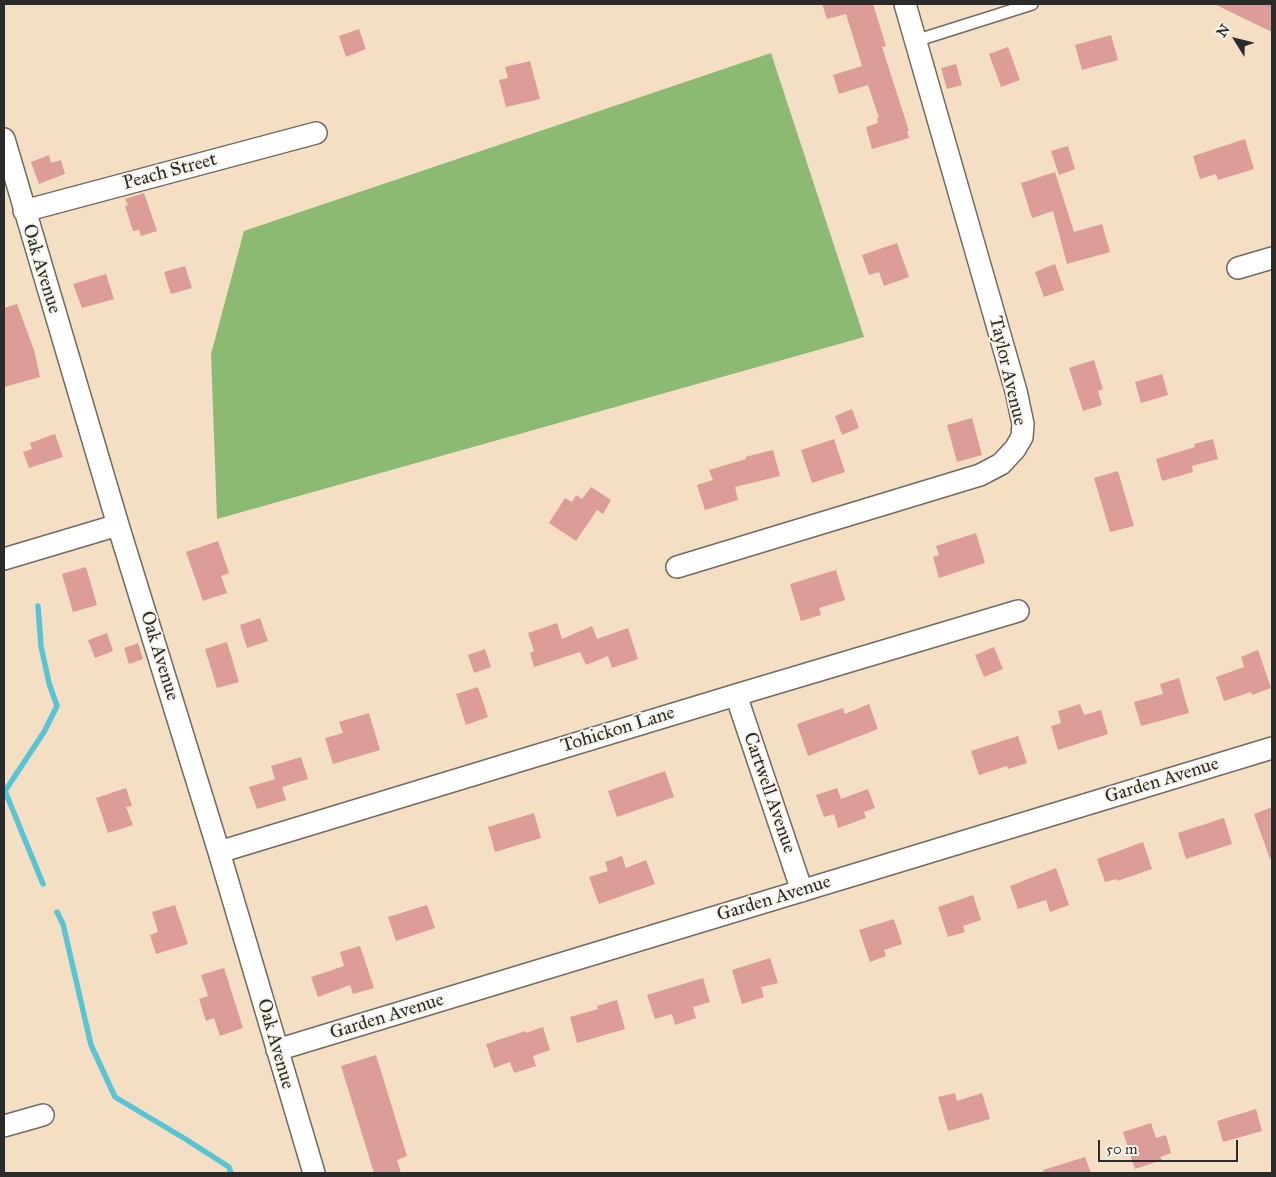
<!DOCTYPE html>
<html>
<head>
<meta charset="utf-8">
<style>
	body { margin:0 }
	#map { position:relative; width:1276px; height:1177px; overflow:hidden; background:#f4dfc4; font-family:"IM FELL Great Primer",serif }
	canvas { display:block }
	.frame { position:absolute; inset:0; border:5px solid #2b2b2b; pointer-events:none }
	.north { position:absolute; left:1211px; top:15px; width:50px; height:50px; -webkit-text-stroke:4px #f7f3e8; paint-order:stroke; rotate:306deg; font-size:14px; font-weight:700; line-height:20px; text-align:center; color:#2b2b2b }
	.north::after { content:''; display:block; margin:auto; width:18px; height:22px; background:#2b2b2b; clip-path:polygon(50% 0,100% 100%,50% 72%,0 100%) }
	.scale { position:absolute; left:1098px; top:1140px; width:140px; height:22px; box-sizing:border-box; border:2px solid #2b2b2b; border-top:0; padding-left:6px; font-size:15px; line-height:18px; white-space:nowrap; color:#2b2b2b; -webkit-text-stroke:4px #f7f3e8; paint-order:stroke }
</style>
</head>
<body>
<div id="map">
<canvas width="1276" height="1177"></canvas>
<div class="frame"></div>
<div class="north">N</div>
<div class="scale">50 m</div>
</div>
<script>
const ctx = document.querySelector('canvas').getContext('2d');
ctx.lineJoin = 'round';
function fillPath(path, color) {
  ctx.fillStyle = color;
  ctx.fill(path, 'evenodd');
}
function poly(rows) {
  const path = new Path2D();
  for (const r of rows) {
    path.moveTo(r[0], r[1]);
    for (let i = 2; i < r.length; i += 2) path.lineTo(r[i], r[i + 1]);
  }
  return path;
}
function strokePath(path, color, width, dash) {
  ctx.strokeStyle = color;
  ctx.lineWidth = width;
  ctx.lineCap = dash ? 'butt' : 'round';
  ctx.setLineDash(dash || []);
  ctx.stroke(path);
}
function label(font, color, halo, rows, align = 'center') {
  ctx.font = font + ' "IM FELL Great Primer",serif';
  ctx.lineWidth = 4;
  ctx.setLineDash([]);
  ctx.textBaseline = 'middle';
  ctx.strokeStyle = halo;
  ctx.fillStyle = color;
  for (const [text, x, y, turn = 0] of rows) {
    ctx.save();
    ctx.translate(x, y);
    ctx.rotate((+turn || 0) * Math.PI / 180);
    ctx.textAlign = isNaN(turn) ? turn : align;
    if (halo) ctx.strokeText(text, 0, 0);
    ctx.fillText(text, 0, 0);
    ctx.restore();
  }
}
fillPath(poly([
	[771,53,864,337,217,519,211,354,244,231]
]), '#8cba72');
strokePath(poly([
	[38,606,41,646,49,683,57,706,44,732,5,791,43,884],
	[57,912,63,924,91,1045,115,1097,187,1140,229,1167,231,1173]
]), '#59c4d3', 5.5);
fillPath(poly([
	[822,4,873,4,886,46,882,47,909,131,907,131,909,138,872,149,866,127,878,123,877,118,879,118,868,85,839,94,833,75,862,66,846,14,827,19],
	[1214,4,1272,4,1272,32],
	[359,29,366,49,346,57,339,36],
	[1111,35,1118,60,1082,70,1075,45],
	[1008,47,1020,80,1001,87,989,54],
	[530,61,540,99,506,107,499,80,508,78,505,67],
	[956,64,962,85,947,89,941,68],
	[1245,139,1254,169,1218,180,1216,174,1200,179,1193,156],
	[1068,146,1075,169,1059,175,1051,151],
	[49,155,51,163,61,160,65,174,39,184,31,162],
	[1055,172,1074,232,1102,224,1110,252,1067,264,1053,211,1032,218,1021,183],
	[144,193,157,231,141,236,139,230,133,231,125,206,128,205,125,199],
	[897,243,909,277,884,286,879,272,869,275,862,255],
	[1055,264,1064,290,1044,297,1035,272],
	[185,266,192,288,171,294,164,272],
	[106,274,114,299,82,308,73,284],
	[17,304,34,350,40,377,4,387,4,308],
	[1094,360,1103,389,1098,391,1102,405,1083,411,1069,368],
	[1162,374,1168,395,1141,403,1135,382],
	[852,409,859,428,842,435,835,416],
	[972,418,982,455,957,462,947,425],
	[55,434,63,457,29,468,23,452,32,449,30,443],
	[834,439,845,472,812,483,801,450],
	[1213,439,1218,459,1192,466,1193,472,1162,481,1156,459,1195,447,1194,444],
	[773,450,780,476,735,487,738,500,705,510,697,485,713,480,709,470,746,459,745,457],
	[1118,471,1134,526,1110,532,1094,478],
	[591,487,611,500,603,514,597,510,576,541,549,523,565,498,572,502,576,495,582,499],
	[976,533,985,563,939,578,933,557,939,555,936,546],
	[218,541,229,573,221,576,227,593,203,601,186,552],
	[86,567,97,605,73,612,62,574],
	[836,570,845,600,819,608,821,615,801,621,790,584],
	[260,618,268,641,247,648,240,625],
	[557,623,562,639,592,626,597,639,628,628,638,659,612,668,608,656,586,665,580,652,534,667,530,653,534,651,528,633],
	[107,633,113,651,95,658,88,640],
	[227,642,239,682,217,688,205,649],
	[138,643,143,659,129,664,124,648],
	[994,647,1003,669,984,677,975,655],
	[485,649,491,667,474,673,468,655],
	[1258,650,1271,688,1252,695,1251,692,1224,701,1216,677,1244,667,1241,657],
	[1179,678,1189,713,1141,726,1134,702,1163,694,1160,684],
	[478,687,488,717,466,725,456,694],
	[869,704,878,729,808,756,797,724,843,708,845,714],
	[1080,704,1084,715,1101,710,1108,734,1058,750,1051,726,1061,723,1058,711],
	[369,713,380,750,333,764,325,738,343,733,339,722],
	[1018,736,1027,763,1008,769,1007,766,979,775,971,751],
	[301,757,308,779,282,787,286,800,257,809,249,787,275,779,271,766],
	[665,771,674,797,617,817,608,791],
	[126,788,132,806,126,807,133,825,108,833,96,798],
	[837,788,841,799,868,789,875,808,864,812,866,818,838,828,834,814,824,817,816,795],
	[1272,807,1272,859,1270,859,1254,814],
	[534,813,541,838,495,852,488,827],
	[1224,818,1232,844,1186,859,1178,833],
	[1143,842,1152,869,1117,881,1116,879,1105,882,1097,859],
	[622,856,626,868,646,860,655,884,599,904,589,877,608,871,605,862],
	[1056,868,1069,905,1050,912,1046,900,1018,909,1010,886],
	[973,895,981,920,963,926,965,932,948,937,938,907],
	[175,905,188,944,156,954,150,935,158,932,152,912],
	[427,905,435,928,396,941,388,917],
	[894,919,902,944,884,950,886,956,870,962,859,930],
	[360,946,374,988,353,994,350,985,318,997,311,977,344,966,340,952],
	[770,958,778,983,761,987,764,997,742,1004,732,970],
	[224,968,243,1028,220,1036,214,1018,206,1021,199,999,208,996,201,975],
	[703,978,710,1002,693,1007,696,1018,675,1025,672,1014,655,1019,647,995],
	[617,1000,625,1029,577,1043,570,1017,598,1009,597,1006],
	[543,1027,550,1050,533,1056,536,1066,514,1073,510,1062,494,1068,486,1044,525,1031,526,1033],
	[376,1055,407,1156,397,1160,401,1173,374,1173,341,1066],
	[955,1093,957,1101,982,1093,990,1119,948,1131,938,1097],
	[1256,1109,1262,1131,1223,1142,1217,1121],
	[1151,1123,1156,1138,1166,1135,1171,1153,1160,1157,1162,1160,1135,1169,1123,1132],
	[1085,1157,1091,1173,1044,1173,1043,1170]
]), '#dc9c97');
const lane = poly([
	[915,41,1032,4]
]);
const street = poly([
	[4,139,118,525,219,852,314,1173],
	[24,211,316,133],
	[1238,268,1272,258],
	[4,559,118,525],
	[677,567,980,475,1001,464,1015,449,1022,437,1023,424,1016,391,905,4],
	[736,695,802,891],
	[219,852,736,695,1018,611],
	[277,1050,1272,748],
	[4,1126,43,1115]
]);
strokePath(lane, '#716a61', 14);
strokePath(street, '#716a61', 24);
strokePath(lane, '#fff', 11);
strokePath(street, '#fff', 21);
label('19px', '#2b2b2b', '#f7f3e8', [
	["Peach Street",170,172,-15],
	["Oak Avenue",41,269,73],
	["Taylor Avenue",1007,371,77],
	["Oak Avenue",159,656,73],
	["Tohickon Lane",618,730,-17],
	["Garden Avenue",1162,781,-17],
	["Cartwell Avenue",769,793,71],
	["Garden Avenue",774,899,-17],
	["Garden Avenue",387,1017,-17],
	["Oak Avenue",275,1044,74]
]);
</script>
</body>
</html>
